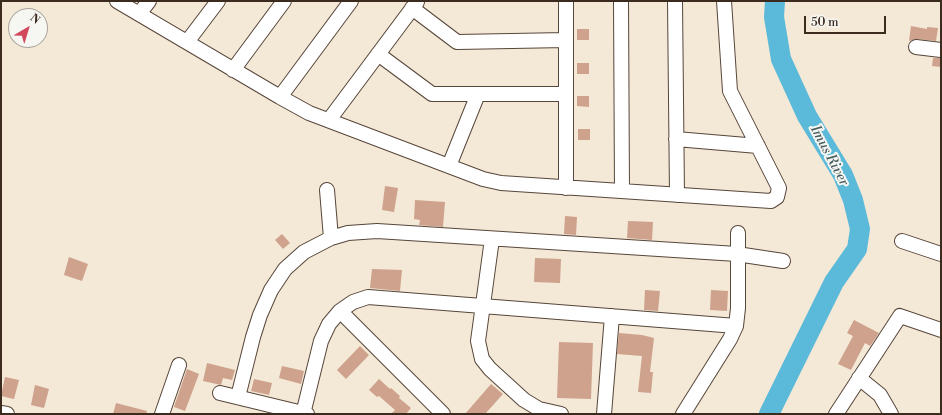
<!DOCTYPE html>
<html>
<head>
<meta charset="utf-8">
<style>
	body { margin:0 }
	#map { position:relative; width:942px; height:415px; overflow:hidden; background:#f4e8d6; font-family:"Libre Bodoni",serif }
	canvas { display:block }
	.frame { position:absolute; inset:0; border:2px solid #3b2a1e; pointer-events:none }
	.north { position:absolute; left:8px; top:8px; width:40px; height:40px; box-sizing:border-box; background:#f6f6f2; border:1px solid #aba49d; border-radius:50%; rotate:38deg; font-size:11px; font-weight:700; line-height:16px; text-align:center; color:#3b2a1e }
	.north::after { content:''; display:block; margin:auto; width:14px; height:18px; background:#d1495b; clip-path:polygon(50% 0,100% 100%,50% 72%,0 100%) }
	.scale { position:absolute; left:804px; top:16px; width:82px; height:18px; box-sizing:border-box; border:2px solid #3b2a1e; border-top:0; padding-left:5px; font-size:12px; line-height:14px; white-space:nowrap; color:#3b2a1e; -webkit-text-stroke:3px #f6f6f2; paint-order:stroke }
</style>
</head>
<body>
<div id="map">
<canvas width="942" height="415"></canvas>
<div class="frame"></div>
<div class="north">N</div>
<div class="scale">50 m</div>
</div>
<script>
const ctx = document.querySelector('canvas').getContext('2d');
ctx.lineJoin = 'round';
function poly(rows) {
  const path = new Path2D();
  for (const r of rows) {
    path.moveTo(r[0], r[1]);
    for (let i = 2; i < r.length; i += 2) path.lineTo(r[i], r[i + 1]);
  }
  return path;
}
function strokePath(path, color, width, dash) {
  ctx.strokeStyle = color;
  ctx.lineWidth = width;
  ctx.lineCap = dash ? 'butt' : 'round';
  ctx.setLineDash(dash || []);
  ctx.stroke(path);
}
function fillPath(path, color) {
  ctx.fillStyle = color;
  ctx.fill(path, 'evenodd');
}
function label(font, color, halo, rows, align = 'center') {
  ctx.font = font + ' "Libre Bodoni",serif';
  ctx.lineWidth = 4;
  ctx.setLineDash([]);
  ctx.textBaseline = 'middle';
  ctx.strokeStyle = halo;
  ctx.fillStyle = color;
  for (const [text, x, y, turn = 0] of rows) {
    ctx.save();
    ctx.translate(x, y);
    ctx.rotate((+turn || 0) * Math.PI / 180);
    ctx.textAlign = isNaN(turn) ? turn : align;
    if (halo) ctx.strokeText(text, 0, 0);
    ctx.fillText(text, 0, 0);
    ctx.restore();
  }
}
strokePath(poly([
	[769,414,834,282,857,249,860,229,853,200,843,175,807,116,781,59,774,17,775,1]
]), '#5bbad9', 20);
fillPath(poly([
	[911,26,927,29,927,27,938,28,936,41,917,39,909,41],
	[577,29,589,29,589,40,577,40],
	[933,58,941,58,941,67,932,66],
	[577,63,589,63,589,74,577,74],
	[577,96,589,96,589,107,577,106],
	[578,129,590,129,590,140,578,140],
	[385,186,398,188,394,212,382,210],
	[415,200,445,202,443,227,419,225,420,220,414,219],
	[565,216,577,217,576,235,564,234],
	[628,221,653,222,652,240,627,238],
	[282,234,290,243,283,249,275,240],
	[69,257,88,264,82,281,64,275],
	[535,258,561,259,560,283,534,282],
	[372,269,402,270,400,291,370,288],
	[645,290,660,291,658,311,644,310],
	[711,290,728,291,727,311,710,310],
	[854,320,879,333,870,346,865,343,851,370,838,364,853,336,847,333],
	[619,333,642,335,654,338,650,372,653,372,651,393,638,392,642,356,617,354],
	[559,342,593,343,591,399,557,398],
	[360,346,369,355,346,379,337,370],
	[207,363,235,370,232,380,223,378,221,385,203,381],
	[282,366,304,371,301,384,279,378],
	[187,369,199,374,185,411,174,407],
	[5,377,19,380,14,399,1,396],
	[254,379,272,383,269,395,251,391],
	[379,379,390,389,391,388,400,396,399,398,411,408,406,414,391,414,395,410,379,396,377,397,369,390],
	[491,384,503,394,485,414,465,414],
	[35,385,49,389,44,408,31,405],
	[116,403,147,411,146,414,113,414]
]), '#cea28d');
const minor = poly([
	[117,1,280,97,309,113,483,179,501,183,771,201,777,197,779,188,730,91,724,1],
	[566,1,566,188],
	[621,1,622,191],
	[675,1,677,195],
	[412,8,457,42,566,40],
	[139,14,149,1],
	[187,42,218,1],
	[916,47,941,50],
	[378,54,432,94,566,94],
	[233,70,284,1],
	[280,97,351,1],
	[329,120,417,2],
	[676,139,758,146],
	[449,166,478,94],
	[327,190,331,238],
	[492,239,478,341,482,359,490,369,524,400,539,409,561,414],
	[902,241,941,254],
	[340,311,443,414],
	[859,378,880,395,891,414],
	[220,393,307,414],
	[238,397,253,337,260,315,271,290,285,269,304,252,331,238,348,233,377,231,737,254,783,261],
	[1,413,7,414],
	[162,414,179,365],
	[303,414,321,341,329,324,340,311,353,302,368,297,736,326],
	[604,414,612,316],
	[683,414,730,339,736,326,738,308,738,233],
	[836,414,900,316,941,330]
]);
strokePath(minor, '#57463a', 16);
strokePath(minor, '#fff', 14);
label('italic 14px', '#465c5f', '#f6f6f2', [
	["Imus River",829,156,62]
]);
</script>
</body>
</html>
